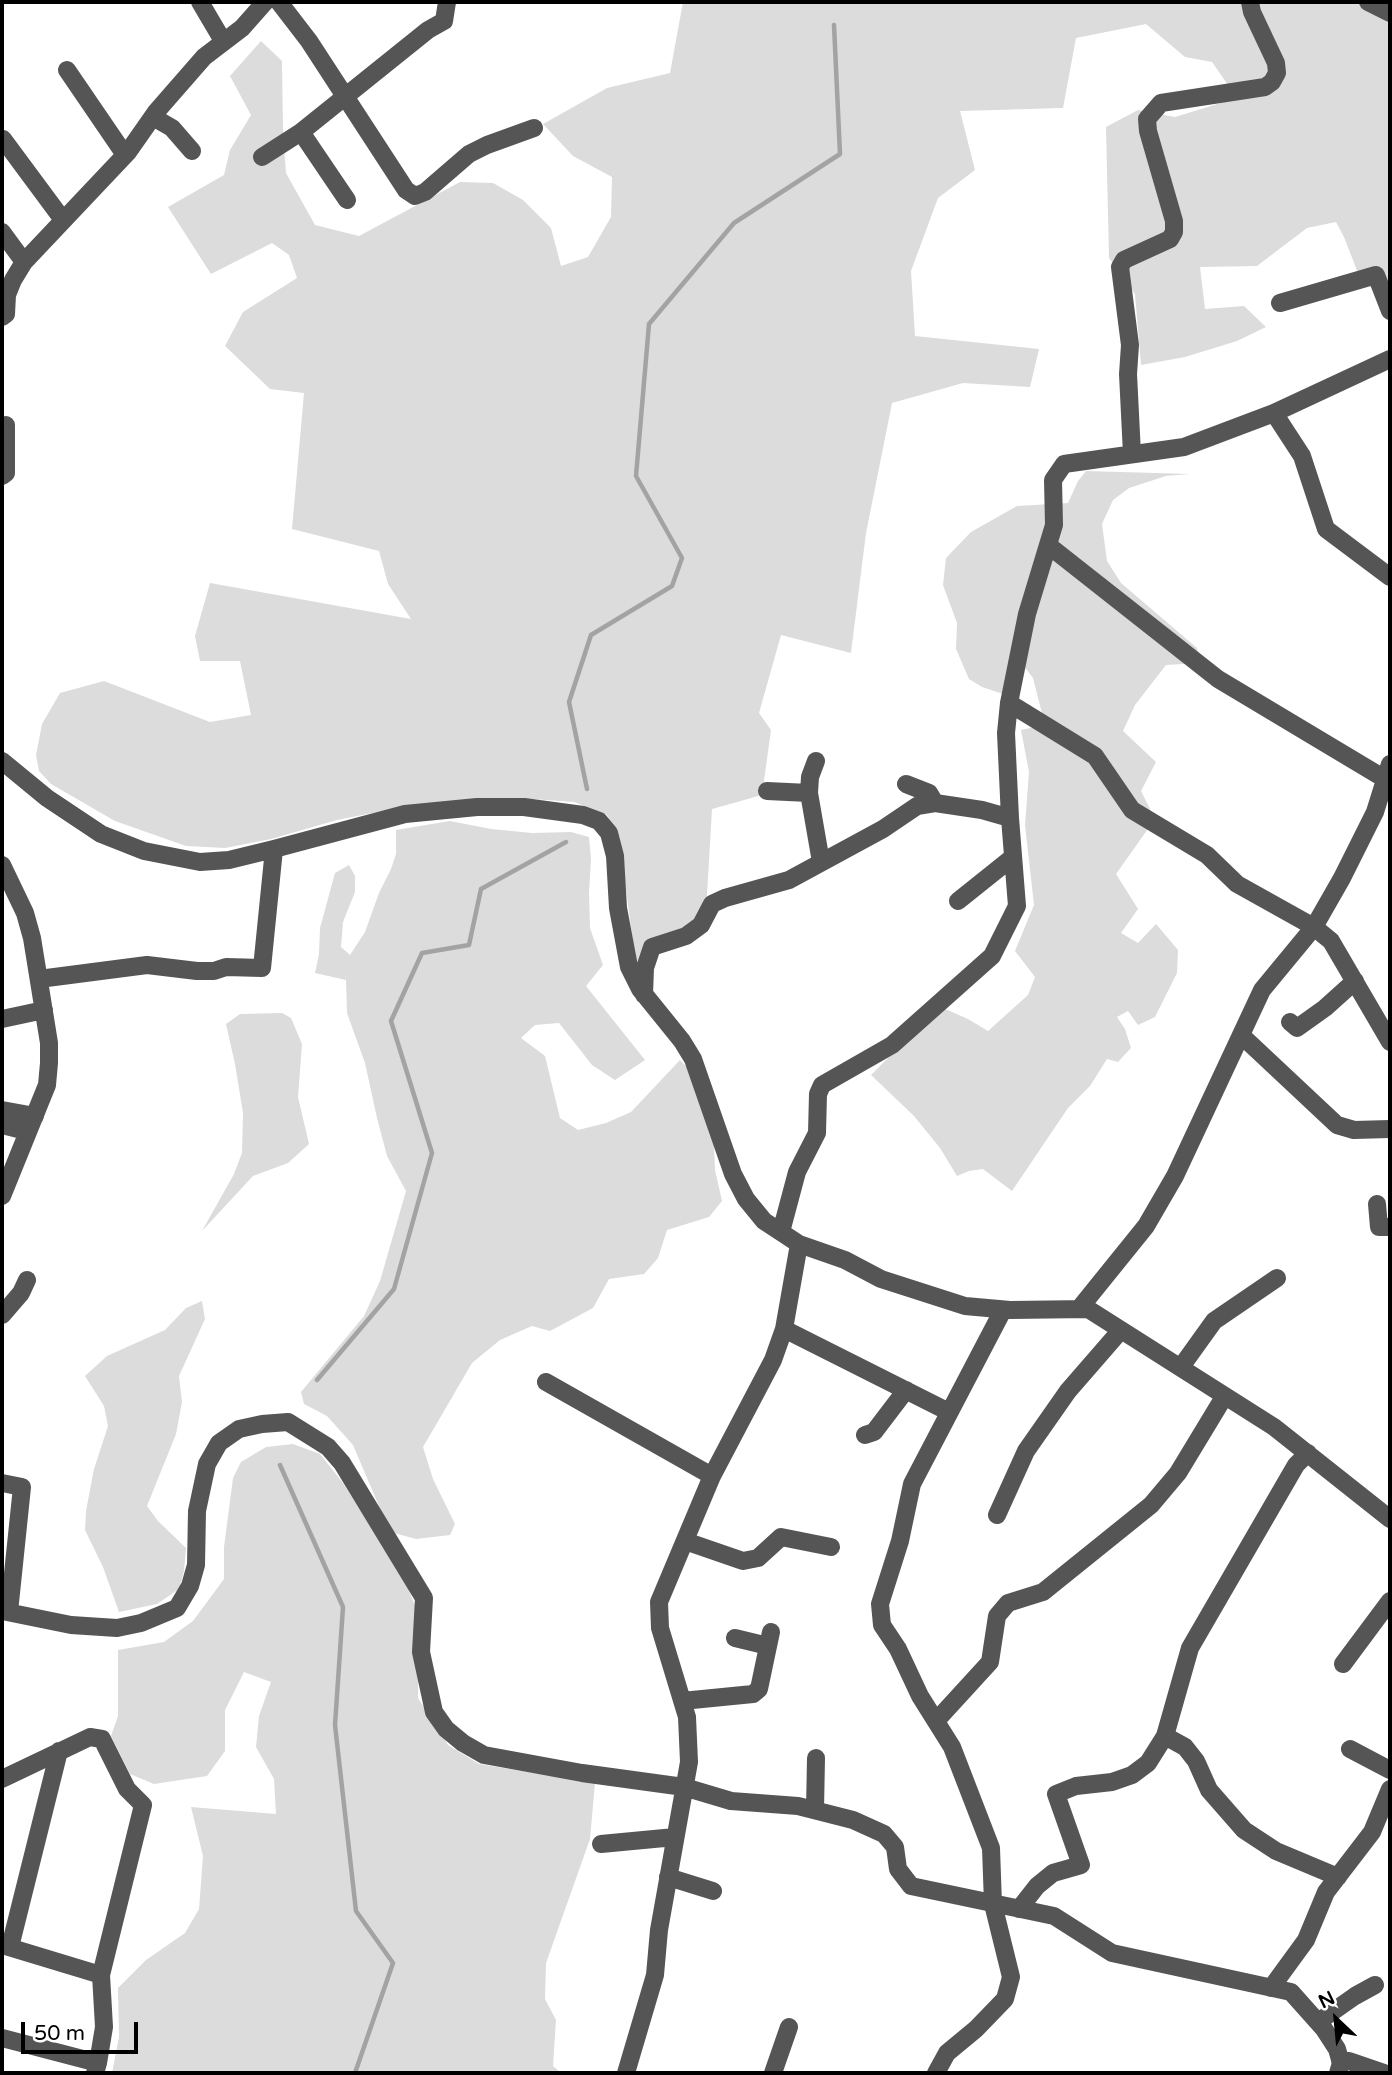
<!DOCTYPE html>
<html>
<head>
<meta charset="utf-8">
<style>
	body { margin:0 }
	#map { position:relative; width:1392px; height:2075px; overflow:hidden; background:#fff; font-family:"Varela Round",sans-serif }
	canvas { display:block }
	.frame { position:absolute; inset:0; border:4px solid #000; pointer-events:none }
	.north { position:absolute; left:1301px; top:1984px; width:70px; height:70px; -webkit-text-stroke:5px #fff; paint-order:stroke; rotate:334deg; font-size:19px; font-weight:700; line-height:28px; text-align:center; color:#000 }
	.north::after { content:''; display:block; margin:auto; width:24px; height:32px; background:#000; clip-path:polygon(50% 0,100% 100%,50% 72%,0 100%) }
	.scale { position:absolute; left:21px; top:2022px; width:117px; height:32px; box-sizing:border-box; border:4px solid #000; border-top:0; padding-left:9px; font-size:21px; line-height:24px; white-space:nowrap; color:#000; -webkit-text-stroke:5px #fff; paint-order:stroke }
</style>
</head>
<body>
<div id="map">
<canvas width="1392" height="2075"></canvas>
<div class="frame"></div>
<div class="north">N</div>
<div class="scale">50 m</div>
</div>
<script>
const ctx = document.querySelector('canvas').getContext('2d');
ctx.lineJoin = 'round';
function fillPath(path, color) {
  ctx.fillStyle = color;
  ctx.fill(path, 'evenodd');
}
function poly(rows) {
  const path = new Path2D();
  for (const r of rows) {
    path.moveTo(r[0], r[1]);
    for (let i = 2; i < r.length; i += 2) path.lineTo(r[i], r[i + 1]);
  }
  return path;
}
function strokePath(path, color, width, dash) {
  ctx.strokeStyle = color;
  ctx.lineWidth = width;
  ctx.lineCap = dash ? 'butt' : 'round';
  ctx.setLineDash(dash || []);
  ctx.stroke(path);
}
fillPath(poly([
	[683,2,1375,2,1390,19,1390,292,1379,267,1358,273,1344,237,1336,222,1307,228,1257,266,1200,267,1205,309,1244,306,1266,327,1237,341,1185,357,1141,365,1135,294,1109,258,1106,127,1138,110,1175,117,1237,98,1212,62,1185,57,1146,24,1076,38,1063,108,960,111,975,170,938,198,911,271,915,336,1039,349,1030,387,963,383,892,403,866,533,851,653,781,635,759,713,771,730,762,795,712,809,706,912,639,966,635,958,619,836,607,815,574,802,533,799,393,809,337,820,271,839,225,848,186,846,115,821,51,784,39,771,36,755,42,724,60,693,104,681,210,722,251,715,240,661,200,661,195,636,210,583,411,619,388,584,379,551,292,529,304,393,270,389,225,346,243,312,297,278,289,255,272,243,211,274,168,207,224,175,230,150,251,115,230,76,261,41,282,61,283,131,286,173,315,225,359,236,460,182,493,183,523,200,551,228,561,266,588,257,611,217,612,177,573,156,543,124,607,88,670,73],
	[1086,471,1190,474,1166,476,1129,488,1113,500,1102,524,1107,561,1121,583,1197,648,1200,663,1166,665,1135,705,1123,731,1156,762,1141,791,1155,819,1116,874,1138,909,1121,933,1138,943,1156,924,1178,950,1177,973,1155,1017,1138,1025,1128,1011,1117,1017,1125,1029,1131,1048,1118,1062,1107,1059,1090,1086,1068,1108,1012,1191,983,1169,969,1171,957,1176,940,1148,914,1116,871,1075,910,1036,943,1008,968,1019,988,1031,1028,995,1035,977,1015,951,1034,905,1025,825,1029,772,1021,730,1045,725,1033,678,1023,665,1003,694,982,687,969,679,956,649,957,623,943,585,946,558,971,532,1017,506,1068,503,1078,481],
	[450,821,491,829,532,833,571,832,589,837,591,859,589,893,590,928,603,965,586,986,645,1060,615,1080,592,1065,559,1023,535,1025,521,1038,545,1056,560,1118,578,1130,606,1123,631,1112,680,1060,697,1078,713,1120,715,1170,722,1201,709,1217,667,1230,658,1258,644,1274,609,1279,593,1308,550,1331,532,1326,500,1340,472,1363,423,1447,433,1479,455,1524,450,1535,416,1539,390,1532,353,1445,327,1416,304,1404,301,1392,364,1316,380,1281,406,1191,387,1156,377,1118,365,1063,347,1013,346,980,315,973,319,954,320,928,335,873,349,865,355,876,355,892,343,922,341,947,350,955,365,932,379,893,391,869,396,854,396,830],
	[282,1013,291,1018,302,1044,298,1097,309,1144,288,1163,253,1176,202,1231,234,1174,242,1153,243,1113,235,1064,226,1024,240,1014],
	[202,1301,205,1319,179,1376,182,1402,176,1434,147,1506,158,1521,186,1548,184,1571,179,1589,157,1604,119,1612,103,1567,85,1530,86,1511,94,1469,108,1426,104,1406,85,1376,107,1356,165,1330,186,1308],
	[293,1444,320,1454,343,1483,405,1581,419,1615,418,1698,448,1745,479,1764,595,1783,590,1839,546,1963,545,1999,556,2020,553,2066,561,2073,112,2073,119,2037,118,1988,146,1960,185,1933,199,1909,203,1856,191,1807,276,1814,274,1779,256,1747,259,1716,271,1682,244,1672,225,1710,225,1751,207,1776,154,1784,130,1774,111,1736,118,1716,118,1650,164,1642,193,1621,224,1579,224,1547,233,1478,241,1462,266,1447]
]), '#dcdcdc');
strokePath(poly([
	[587,789,569,702,591,635,672,586,682,558,636,476,649,324,734,223,840,154,834,25],
	[317,1380,394,1289,432,1153,391,1021,422,953,469,945,481,889,566,842],
	[280,1465,343,1607,335,1725,356,1911,393,1963,355,2073]
]), '#a3a3a3', 4.5);
strokePath(poly([
	[200,2,223,41],
	[279,2,309,41,406,190,415,196,425,192,469,154,487,145,534,128],
	[1368,2,1390,13],
	[67,70,125,155],
	[153,117,172,128,192,151],
	[301,132,347,200],
	[3,139,63,220],
	[262,157,301,132,428,30,444,21,447,2],
	[2,232,24,262],
	[1280,303,1376,275,1390,311],
	[2,317,6,314,7,295,13,280,24,262,128,152,156,112,204,57,242,28,265,2],
	[1274,413,1302,456,1326,529,1390,577],
	[1132,454,1128,374,1130,345,1120,267,1124,260,1170,239,1174,232,1174,221,1148,131,1147,119,1161,103,1265,87,1272,82,1277,73,1276,63,1252,12,1250,2],
	[2,476,6,473,6,425],
	[1048,545,1218,679,1385,779],
	[1009,703,1095,756,1132,810,1207,855,1237,884,1314,927,1331,941,1390,1042],
	[2,761,47,798,101,834,144,851,200,862,229,860,274,849,405,814,477,807,524,807,583,815,599,821,609,833,615,856,618,908,629,967,640,989,682,1041,693,1059,733,1174,746,1199,764,1221,799,1244,845,1260,881,1279,965,1306,1010,1310,1088,1309,1274,1427,1390,1519],
	[816,761,810,777,809,793,821,862],
	[906,784,929,793,935,803],
	[767,791,809,793],
	[1010,818,1006,733,1009,703,1027,614,1054,525,1053,480,1064,464,1184,447,1274,413,1390,359],
	[2,865,25,913,32,938,49,1043,49,1063,47,1085,2,1196],
	[958,901,1013,857],
	[39,979,147,965,197,971,214,971,226,967,262,968,274,849],
	[644,995,645,968,652,947,686,936,701,925,712,904,725,898,789,880,883,829,917,806,935,803,982,810,1010,818,1017,906,992,956,892,1045,822,1085,818,1094,817,1133,797,1172,781,1232],
	[2,1019,44,1010],
	[1290,1022,1297,1028,1325,1008,1355,981],
	[1241,1035,1337,1125,1354,1130,1390,1129],
	[2,1110,35,1116],
	[2,1125,26,1131],
	[1377,1204,1379,1227,1390,1227],
	[1079,1309,1146,1226,1175,1176,1262,990,1314,927,1342,878,1375,812,1390,764],
	[2,1315,21,1293,27,1280],
	[784,1329,949,1412],
	[1181,1367,1214,1321,1277,1278],
	[546,1382,712,1476],
	[865,1435,874,1432,906,1390],
	[2,1483,22,1487,9,1612],
	[997,1515,1026,1451,1068,1391,1121,1330],
	[685,1541,743,1561,758,1558,781,1537,831,1547],
	[2,1611,71,1625,117,1628,141,1623,177,1608,190,1586,196,1565,197,1511,207,1464,219,1443,239,1429,262,1424,288,1422,328,1447,342,1463,424,1598,421,1652,434,1712,446,1729,463,1743,484,1755,582,1773,684,1787,731,1801,798,1806,853,1820,884,1834,895,1847,898,1869,911,1886,1054,1916,1112,1953,1291,1992,1324,2029,1337,2049,1341,2063,1338,2073],
	[735,1638,768,1646],
	[1343,1664,1390,1601],
	[682,1701,753,1694,759,1689,771,1632],
	[936,1721,990,1662,997,1616,1008,1603,1043,1592,1151,1505,1178,1473,1224,1397],
	[1165,1736,1185,1747,1196,1761,1209,1790,1244,1830,1276,1851,1338,1877],
	[1350,1749,1390,1770],
	[2,1779,90,1737,102,1739,127,1789,143,1805,101,1975,2,1945],
	[815,1810,816,1758],
	[601,1844,675,1837],
	[668,1877,713,1891],
	[1019,1909,1037,1886,1053,1873,1081,1865,1056,1794,1076,1786,1112,1782,1132,1775,1148,1763,1165,1736,1190,1648,1296,1465,1308,1453],
	[10,1947,59,1751],
	[1271,1988,1306,1940,1326,1892,1372,1832,1390,1789],
	[1318,2022,1355,1996,1375,1985],
	[2,2038,98,2063,95,2073],
	[1340,2061,1349,2061,1384,2073],
	[98,2063,104,2027,101,1975],
	[626,2073,655,1975,659,1930,689,1762,687,1717,660,1628,659,1602,712,1476,773,1360,784,1329,799,1244],
	[773,2073,789,2027],
	[936,2073,947,2053,976,2029,1005,1999,1011,1977,993,1904,991,1848,952,1747,920,1696,898,1649,882,1625,880,1604,900,1541,912,1484,1003,1310]
]), '#555', 18);
</script>
</body>
</html>
